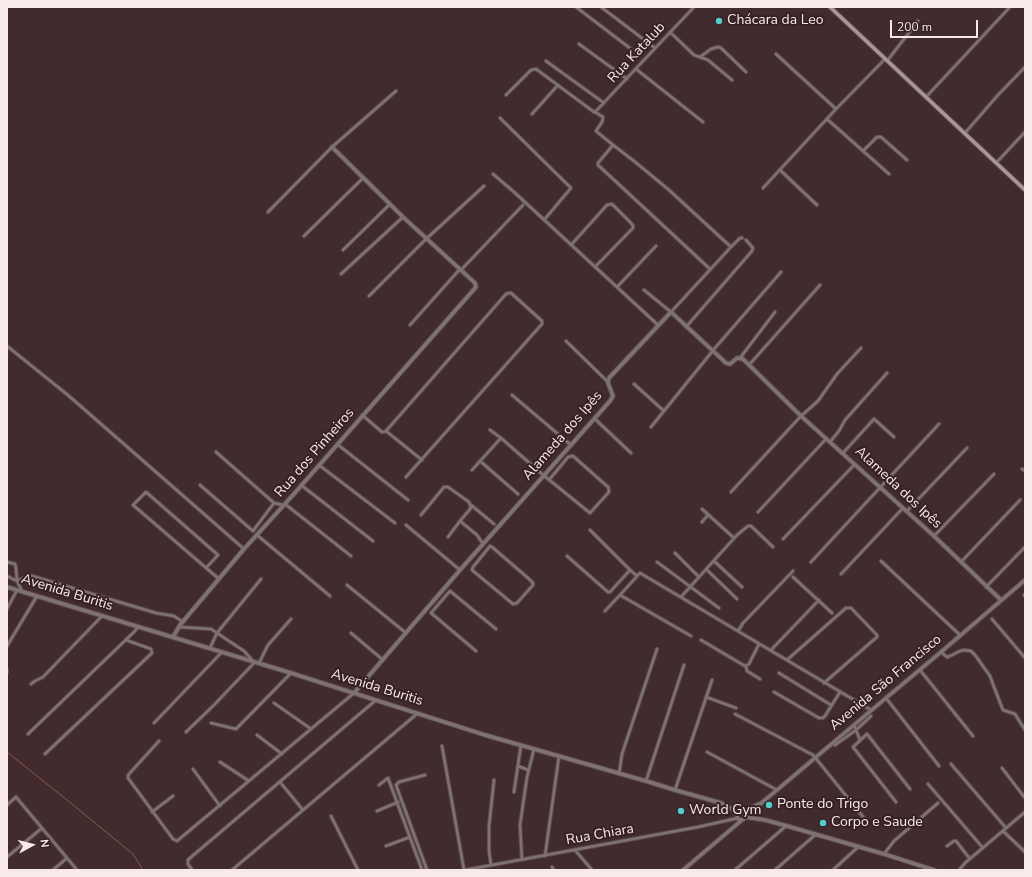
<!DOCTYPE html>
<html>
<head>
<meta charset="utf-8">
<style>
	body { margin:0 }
	#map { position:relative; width:1032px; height:877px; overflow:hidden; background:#412b2c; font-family:"Nunito Sans",sans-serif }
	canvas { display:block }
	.frame { position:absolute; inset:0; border:8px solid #f9eaea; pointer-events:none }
	.north { position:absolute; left:12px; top:825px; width:40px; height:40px; -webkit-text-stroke:3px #372122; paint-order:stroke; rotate:83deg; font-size:11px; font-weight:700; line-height:16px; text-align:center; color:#f9eaea }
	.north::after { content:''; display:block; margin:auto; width:14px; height:18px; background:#f9eaea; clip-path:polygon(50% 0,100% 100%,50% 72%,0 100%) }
	.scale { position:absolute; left:890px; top:20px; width:88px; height:18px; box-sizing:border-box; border:2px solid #f9eaea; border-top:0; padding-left:5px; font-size:12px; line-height:14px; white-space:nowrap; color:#f9eaea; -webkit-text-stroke:3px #372122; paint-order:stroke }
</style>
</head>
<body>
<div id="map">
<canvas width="1032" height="877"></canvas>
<div class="frame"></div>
<div class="north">N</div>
<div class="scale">200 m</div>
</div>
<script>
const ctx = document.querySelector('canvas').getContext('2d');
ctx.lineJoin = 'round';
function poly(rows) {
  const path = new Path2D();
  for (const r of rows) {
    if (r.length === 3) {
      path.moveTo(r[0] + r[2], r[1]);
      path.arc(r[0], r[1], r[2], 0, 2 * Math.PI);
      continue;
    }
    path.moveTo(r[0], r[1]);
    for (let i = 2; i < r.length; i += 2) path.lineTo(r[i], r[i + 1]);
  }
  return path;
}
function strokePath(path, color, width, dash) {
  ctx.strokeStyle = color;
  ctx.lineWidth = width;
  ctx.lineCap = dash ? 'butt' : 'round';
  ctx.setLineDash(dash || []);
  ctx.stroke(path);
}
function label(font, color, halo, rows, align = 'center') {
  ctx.font = font + ' "Nunito Sans",sans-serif';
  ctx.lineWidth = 4;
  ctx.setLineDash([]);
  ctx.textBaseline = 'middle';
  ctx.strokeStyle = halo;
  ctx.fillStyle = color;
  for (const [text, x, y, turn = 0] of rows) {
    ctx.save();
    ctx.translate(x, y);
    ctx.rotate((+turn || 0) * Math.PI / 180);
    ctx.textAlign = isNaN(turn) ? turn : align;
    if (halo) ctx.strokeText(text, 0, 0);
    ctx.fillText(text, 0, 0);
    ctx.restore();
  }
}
strokePath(poly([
	[7,752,67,800,133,854,143,870]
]), '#905659', 1);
const minor = poly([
	[576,7,635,52,644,40],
	[601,7,655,48],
	[670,32,694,55,708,60,732,80],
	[579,44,627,79],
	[776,54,836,109],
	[700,57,711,49,718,47,721,48,746,72],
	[546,61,604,103],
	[887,61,918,21],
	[636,69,703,122],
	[506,95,531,70,536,69,594,112,596,111,694,7],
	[926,97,1010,7],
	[595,112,603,117,602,122,596,131,613,145],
	[532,114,558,85],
	[500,118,571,188,544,220],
	[827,119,889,174],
	[965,133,998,95,1025,67],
	[863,151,877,137,881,137,907,160],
	[996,163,1025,132],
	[780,170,817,205],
	[493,174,514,192,658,325],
	[763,188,836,109,885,59],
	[268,212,332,147,396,91],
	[304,236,363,178],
	[571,245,607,205,612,204,631,223,633,226,633,228,595,267],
	[343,250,390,204],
	[710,269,598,165,598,163,613,145,634,161,669,190,731,247],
	[461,270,523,205],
	[341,274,403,217],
	[617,287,656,246],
	[644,290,671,312,731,247,740,238,742,238],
	[369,296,425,240,484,186],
	[410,325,460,269],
	[686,327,752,251,753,248,746,240],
	[566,341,608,382],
	[7,346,69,396,244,549],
	[740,358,775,312],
	[749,365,820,285],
	[634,384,664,411],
	[512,395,571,445],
	[362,415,382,432,384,432,386,431],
	[595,419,631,453],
	[651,427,715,348,781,272],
	[490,430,501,438,542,474,590,513,609,492,608,487,573,456,568,457,549,480],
	[830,442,839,431,845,420,887,373],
	[337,444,408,500],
	[843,453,874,419,894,437],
	[480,461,518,494],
	[319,465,395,523],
	[1022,469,1025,471],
	[472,470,501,438],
	[406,477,542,324,542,321,511,293,509,293,506,294,386,431,422,460],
	[200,485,253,531,274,503,216,452],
	[301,485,373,541],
	[731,492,800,417,818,401,837,374,861,348],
	[274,503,283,505],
	[285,504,351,556],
	[471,505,494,524],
	[702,509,734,538],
	[907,511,967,448],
	[758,512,826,439],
	[421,515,444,487,448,487,469,502,471,508,460,521,477,535,483,544],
	[702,522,708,515],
	[406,525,460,570],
	[257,535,330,596],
	[934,536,994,474],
	[448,537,460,521],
	[783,539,855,464],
	[490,546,492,547,528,578,533,583,533,585,517,603,513,604,472,570,473,567,490,546],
	[675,553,699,577],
	[567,556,608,592,610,592,630,570,590,530],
	[714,561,742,587],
	[881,561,960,635],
	[7,562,15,564,16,568,17,581,22,591],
	[657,562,719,608],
	[811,562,939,424],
	[961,562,1020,500],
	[206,568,218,555,146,492,133,505,219,579],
	[706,569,737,599],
	[630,570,637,576],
	[841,574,903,508],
	[7,576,17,581,26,577,32,576,156,613,174,616,183,622],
	[793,577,832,613],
	[347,585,406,633],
	[986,587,1025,547],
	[620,595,691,636],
	[1024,595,1025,596],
	[681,597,737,535,748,526,751,526,773,547],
	[7,609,17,590],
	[605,611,620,595,640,573,871,710],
	[992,619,1025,658],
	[179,627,211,629,244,651,253,661],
	[738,631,743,623,793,571],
	[351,633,383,660],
	[701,640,745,666,749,664,759,644],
	[7,646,37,596],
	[210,648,217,633,261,579],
	[771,650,819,600],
	[476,651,431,613,450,591,496,629],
	[941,652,947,657,950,656,960,651,964,650,971,651,975,655,990,676,994,687,1003,710,1015,714,1025,730],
	[787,660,846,608,851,608,877,635,877,637,824,683],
	[259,663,268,645,291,619],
	[746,666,747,671,760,679],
	[7,670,7,672],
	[920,670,973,736],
	[779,673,831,705],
	[31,684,35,681,43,677,102,616],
	[774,692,819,718,823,718,825,716,840,692],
	[706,697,736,708],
	[886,698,939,766],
	[274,703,311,729],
	[735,714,813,755,818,761,868,823],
	[154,723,222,652],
	[211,723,236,729,237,728,291,673],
	[854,725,860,740],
	[186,732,213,706,255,662],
	[28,734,134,632,138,627],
	[257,735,282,754],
	[159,741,129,774,128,776,128,778,173,839,177,841,354,693],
	[835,745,856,730,871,716],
	[442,746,464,870],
	[707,752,777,790],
	[45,754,152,653,151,649,126,640],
	[220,762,249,781],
	[951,764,1006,828],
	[518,766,528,770],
	[1002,768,1025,798],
	[193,769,220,806],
	[619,774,622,754,657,649],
	[425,775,399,782,396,785,427,870],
	[646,781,684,665],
	[280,782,303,810],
	[928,784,983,848],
	[379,785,388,778,422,870],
	[675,790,712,680],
	[514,792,521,745],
	[896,802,853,747,867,734,910,789],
	[7,805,16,797,77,870],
	[377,811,398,802],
	[152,812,173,796],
	[331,816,358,870],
	[1003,831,1025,852],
	[386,846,410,837],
	[947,846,954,841,956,841,970,859],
	[575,850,592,870],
	[884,854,894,841,938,803],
	[545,856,559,756],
	[7,857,42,828],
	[522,860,520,825,527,777,534,749],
	[491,865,489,851,489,826,494,780],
	[552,867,554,870],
	[53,870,67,858],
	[192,870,188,864,188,860,190,858,376,700],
	[232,870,418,713],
	[465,870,698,827,738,818],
	[735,870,786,826],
	[775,870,815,835],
	[833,870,858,847],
	[959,870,965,863,1025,812]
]);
const tertiary = poly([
	[7,587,291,673,485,735,646,781,675,790,721,803,739,813],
	[173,637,180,625,244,549,293,495,476,287,475,283,403,217,332,147],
	[354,693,460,570,610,401,613,396,608,383,609,378,671,312,726,363,730,364,737,358,743,359,801,416,934,536,1001,600],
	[741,816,4],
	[742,812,759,804],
	[745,815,753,810,777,790,886,698,941,652,1025,580],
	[745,817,765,820,787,826,884,854,934,870],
	[683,870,742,820]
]);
const secondary = poly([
	[830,7,1025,190]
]);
strokePath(minor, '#5e4a4a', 4.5);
strokePath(tertiary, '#5e4a4a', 5.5);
strokePath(secondary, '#5e4a4a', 5.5);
strokePath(minor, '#7e7273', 2.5);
strokePath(tertiary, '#7e7273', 3.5);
strokePath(secondary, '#a99697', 3.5);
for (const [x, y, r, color] of [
	[719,21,4,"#52cdce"],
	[769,805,4,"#52cdce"],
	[681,811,4,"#52cdce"],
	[823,823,4,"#52cdce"]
]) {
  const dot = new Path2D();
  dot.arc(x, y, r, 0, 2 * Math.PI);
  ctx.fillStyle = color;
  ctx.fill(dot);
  strokePath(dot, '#372122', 1.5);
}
label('14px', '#f9eaea', '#372122', [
	["Chácara da Leo",727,21],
	["Ponte do Trigo",777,805],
	["World Gym",689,811],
	["Corpo e Saude",831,823]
], 'left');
label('14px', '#f9eaea', '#372122', [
	["Rua Katalub",637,53,-47],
	["Alameda dos Ipês",563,436,-49],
	["Rua dos Pinheiros",315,453,-49],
	["Alameda dos Ipês",898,488,43],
	["Avenida Buritis",67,593,17],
	["Avenida São Francisco",886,683,-40],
	["Avenida Buritis",377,688,17],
	["Rua Chiara",600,835,-10]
]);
</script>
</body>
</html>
